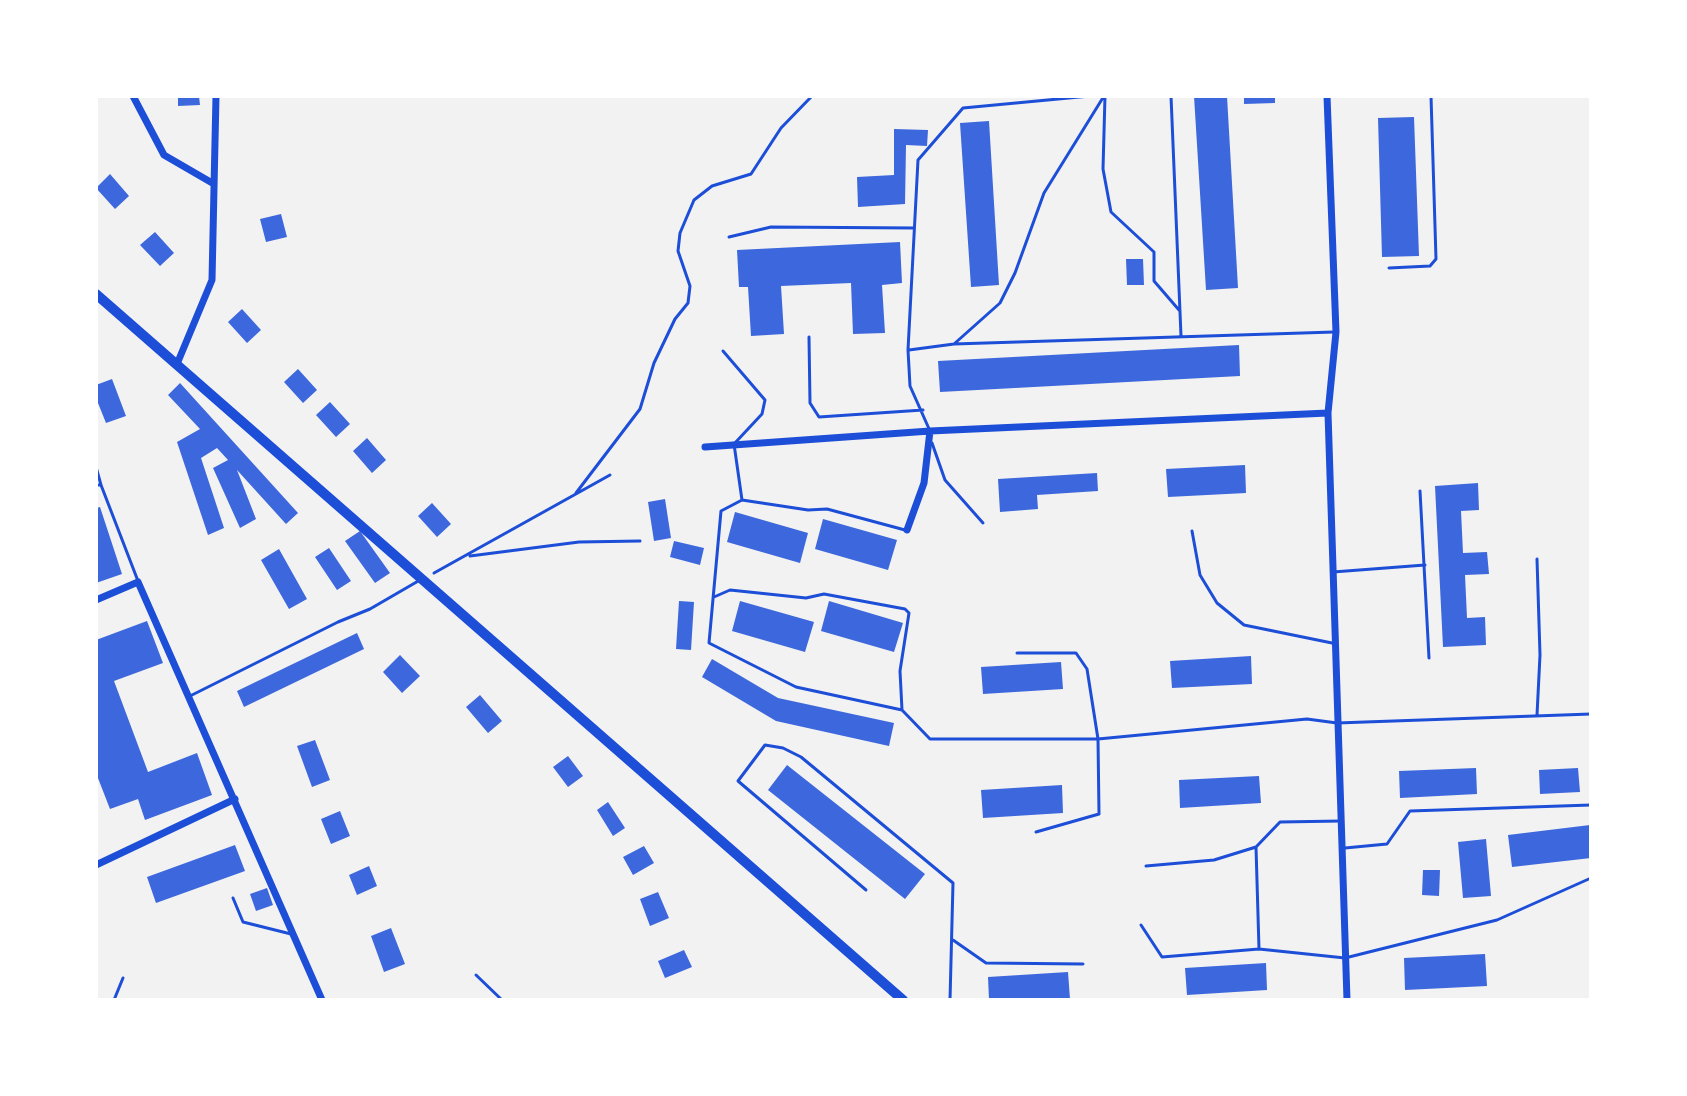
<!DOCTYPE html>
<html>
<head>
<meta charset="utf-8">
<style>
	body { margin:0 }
	#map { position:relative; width:1687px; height:1096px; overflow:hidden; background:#f2f2f2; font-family:"IBM Plex Sans",sans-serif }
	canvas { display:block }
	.frame { position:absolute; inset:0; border:98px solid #fff; pointer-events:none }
</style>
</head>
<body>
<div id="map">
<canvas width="1687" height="1096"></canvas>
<div class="frame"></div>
</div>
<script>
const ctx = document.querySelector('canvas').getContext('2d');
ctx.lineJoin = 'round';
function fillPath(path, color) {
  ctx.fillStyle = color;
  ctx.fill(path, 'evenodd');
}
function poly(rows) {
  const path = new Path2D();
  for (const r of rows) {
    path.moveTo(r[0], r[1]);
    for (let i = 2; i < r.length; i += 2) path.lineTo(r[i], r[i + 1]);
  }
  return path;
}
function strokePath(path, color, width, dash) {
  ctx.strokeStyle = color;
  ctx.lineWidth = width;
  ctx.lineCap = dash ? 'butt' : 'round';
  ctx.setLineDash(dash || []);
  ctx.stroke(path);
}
fillPath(poly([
	[178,96,199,96,200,105,178,106],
	[1194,96,1227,96,1238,288,1206,290],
	[1244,96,1275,96,1275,103,1244,104],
	[1414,117,1419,256,1382,257,1378,118],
	[989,121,999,285,971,287,960,123],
	[894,129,928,130,927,146,906,145,905,204,858,207,857,177,894,175],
	[110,174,129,196,115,209,96,188],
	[281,214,287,237,266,242,260,219],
	[155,232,174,253,160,266,140,245],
	[900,242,902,283,882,285,885,333,853,334,851,283,781,286,784,334,751,336,748,287,739,287,737,250],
	[1126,259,1143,259,1144,285,1127,285],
	[242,309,261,330,247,343,228,322],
	[1239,345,1240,376,940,392,938,361],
	[298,369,317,390,303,403,284,382],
	[112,379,126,416,106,423,96,398,96,385],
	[180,383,298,513,286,524,237,470,256,519,240,528,213,468,228,460,217,448,201,458,224,528,208,535,177,442,200,429,168,395],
	[330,402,350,424,336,437,316,415],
	[367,438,386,460,372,473,353,451],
	[1245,465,1246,493,1168,497,1166,469],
	[1097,473,1098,491,1037,495,1038,509,1000,512,998,479],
	[1478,483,1479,510,1461,511,1463,553,1487,552,1489,574,1465,575,1467,618,1485,617,1486,645,1443,647,1435,486],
	[665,499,671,538,654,541,648,502],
	[432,503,451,524,437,537,418,516],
	[100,507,122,574,96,583,96,508],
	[735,512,808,533,800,563,727,542],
	[823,519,897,540,888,570,815,549],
	[360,531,390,573,375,583,345,541],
	[674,541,704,548,700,565,670,557],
	[329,548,351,581,337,590,315,557],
	[279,549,307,599,289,609,261,560],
	[679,601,694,602,691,650,676,649],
	[740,601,814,622,805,652,732,631],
	[829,601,903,623,894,652,821,631],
	[147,621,163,663,114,681,148,772,197,753,212,795,145,820,138,799,110,809,96,773,96,640],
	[357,633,364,649,244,707,237,691],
	[400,655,420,676,402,693,383,672],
	[1251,656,1252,684,1172,688,1170,661],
	[712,659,778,698,894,723,889,746,776,721,702,677],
	[1061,662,1063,689,983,694,981,667],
	[480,695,502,721,488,733,466,707],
	[315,740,330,780,312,787,297,746],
	[568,756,583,776,568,787,553,767],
	[787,765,925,874,905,899,768,790],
	[1476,768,1477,794,1400,798,1399,771],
	[1578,768,1580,792,1540,794,1539,770],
	[1259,776,1261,803,1180,808,1179,780],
	[1062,785,1063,813,983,818,981,790],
	[608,802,625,828,613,836,597,810],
	[340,811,350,836,331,844,321,819],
	[1590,825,1591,858,1512,867,1508,835],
	[1486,839,1491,896,1463,898,1458,842],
	[235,845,245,871,156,903,147,877],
	[644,846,654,863,633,875,623,857],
	[369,866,377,886,357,895,349,875],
	[1423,870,1440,870,1439,896,1422,895],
	[267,888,273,905,256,911,250,894],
	[658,892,669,918,650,926,640,899],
	[391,928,405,964,384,972,371,936],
	[684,950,692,967,665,978,658,961],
	[1485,954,1487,986,1405,990,1404,958],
	[1266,963,1267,990,1187,995,1185,968],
	[1068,972,1070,999,989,1000,988,977]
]), '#3d67dc');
strokePath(poly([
	[576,493,640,409,654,363,675,319,688,303,690,286,678,251,680,233,694,200,712,186,751,174,781,128,812,96],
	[470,556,579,542,640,541],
	[434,573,610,475]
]), '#1d4ed8', 3);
strokePath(poly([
	[1105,96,1103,169,1111,212,1154,252,1154,281,1179,310],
	[1171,96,1181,336],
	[729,237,771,227,914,228],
	[1389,268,1430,266,1436,259,1431,96],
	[809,337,810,403,819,417,923,410],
	[954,344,1334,332],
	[909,350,954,344,1000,303,1015,273,1044,193,1104,96],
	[723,351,765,400,762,414,734,444,742,500],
	[930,431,910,386,908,350,918,160,963,108,1090,96],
	[932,443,945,480,983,523],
	[96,467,101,485],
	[96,485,101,485,138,581],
	[1420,491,1429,658],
	[1192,531,1200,575,1217,603,1244,625,1332,643],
	[1537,559,1540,655,1537,715],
	[1333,572,1425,565],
	[714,597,730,590,806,598,824,594,905,609,909,613,900,671,902,710,930,739,1098,739,1307,719,1337,723,1591,714],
	[1017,653,1076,653,1087,669,1098,739,1099,814,1036,832],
	[188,697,338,622,370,609,420,580],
	[902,710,796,687,709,643,721,511,742,500,808,510,827,509,905,530],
	[1341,821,1280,822,1256,847,1259,949,1345,958,1497,920,1591,878],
	[1345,848,1387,844,1410,811,1591,805],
	[1146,866,1214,860,1256,847],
	[866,890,738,781,765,745,783,748,801,757,953,883,950,1000],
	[233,898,243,922,291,934],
	[1141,925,1162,957,1259,949],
	[953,940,986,963,1083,964],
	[476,975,502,1000],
	[114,1000,123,978]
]), '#1d4ed8', 3);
strokePath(poly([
	[133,96,164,155,214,184],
	[1327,96,1336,332,1328,413,1347,1000],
	[177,364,212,280,216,96],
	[705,447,930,431,1328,413],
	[907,530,924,483,930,431],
	[96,600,138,582,322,1000],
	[96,865,235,799]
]), '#1d4ed8', 7);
strokePath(poly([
	[96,294,903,1000]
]), '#1d4ed8', 10);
</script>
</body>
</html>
